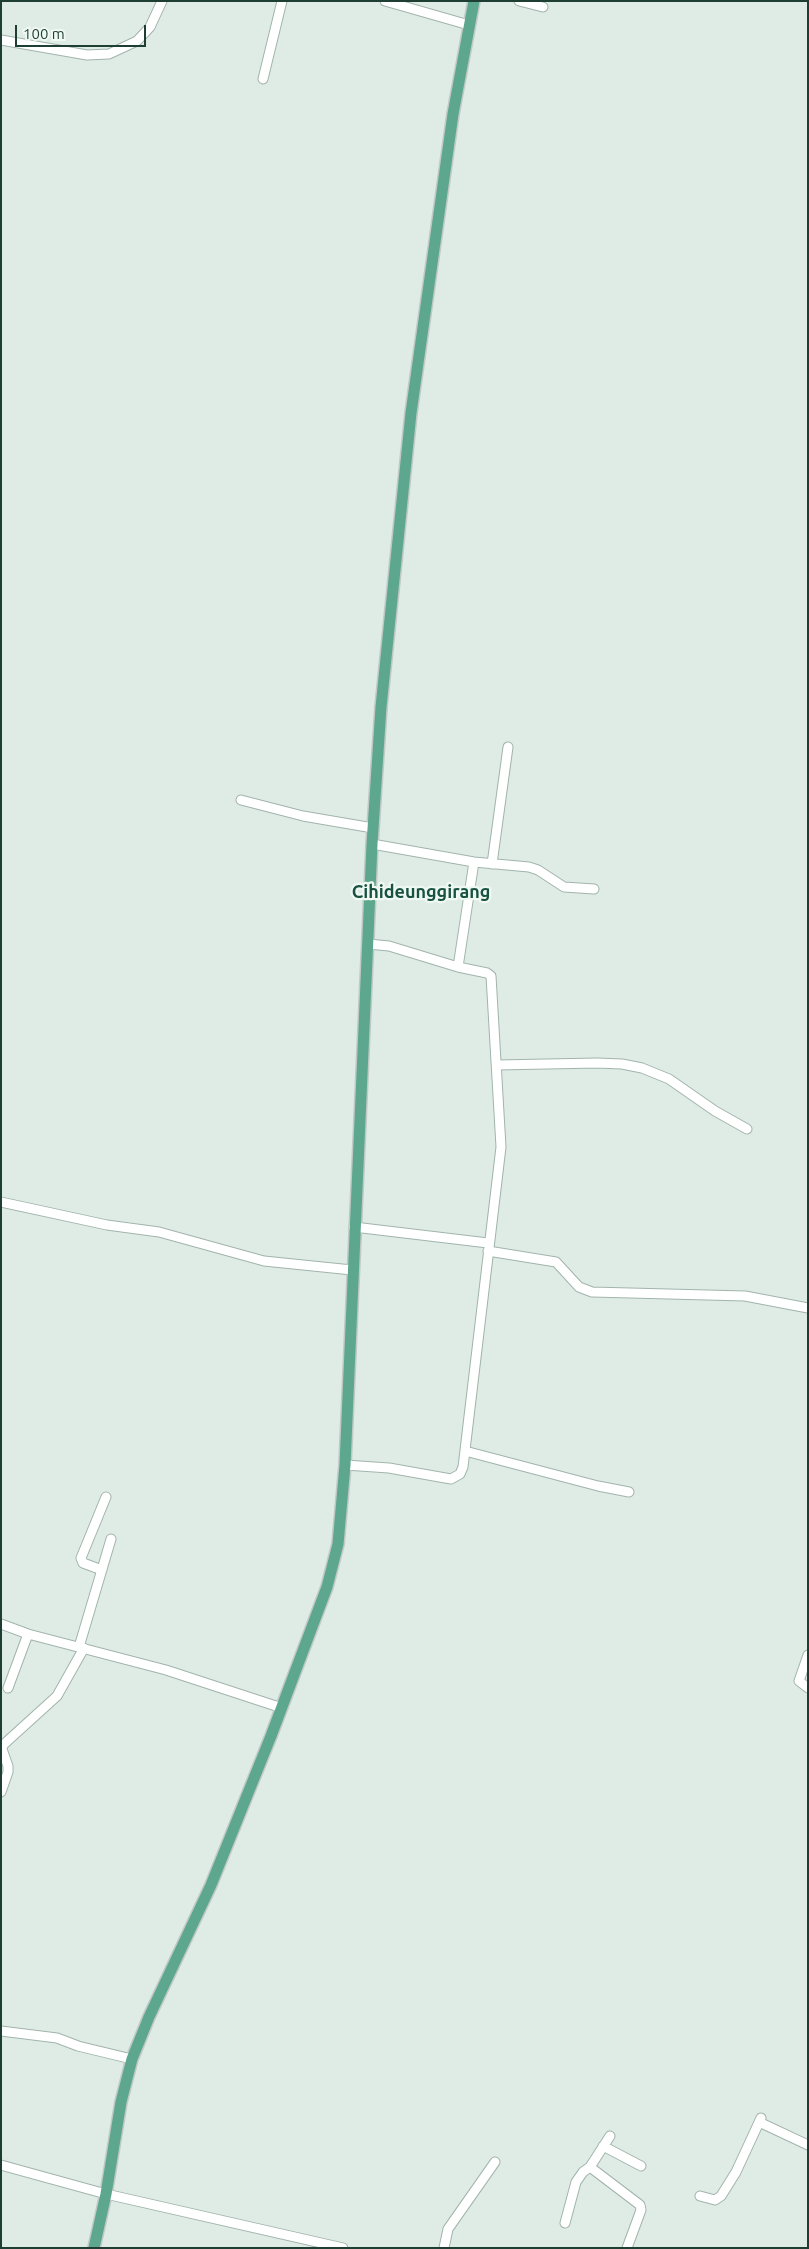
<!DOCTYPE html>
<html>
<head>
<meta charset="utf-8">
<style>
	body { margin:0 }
	#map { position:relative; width:809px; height:2249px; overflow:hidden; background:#dfece5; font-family:Ubuntu,sans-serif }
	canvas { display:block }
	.frame { position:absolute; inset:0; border:2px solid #1e3e33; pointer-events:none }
	.scale { position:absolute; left:15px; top:25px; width:131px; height:22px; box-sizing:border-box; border:2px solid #1e3e33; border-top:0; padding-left:6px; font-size:15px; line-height:18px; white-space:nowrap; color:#1e3e33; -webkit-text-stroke:4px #eff8f3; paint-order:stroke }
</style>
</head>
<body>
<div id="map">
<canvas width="809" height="2249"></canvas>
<div class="frame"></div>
<div class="scale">100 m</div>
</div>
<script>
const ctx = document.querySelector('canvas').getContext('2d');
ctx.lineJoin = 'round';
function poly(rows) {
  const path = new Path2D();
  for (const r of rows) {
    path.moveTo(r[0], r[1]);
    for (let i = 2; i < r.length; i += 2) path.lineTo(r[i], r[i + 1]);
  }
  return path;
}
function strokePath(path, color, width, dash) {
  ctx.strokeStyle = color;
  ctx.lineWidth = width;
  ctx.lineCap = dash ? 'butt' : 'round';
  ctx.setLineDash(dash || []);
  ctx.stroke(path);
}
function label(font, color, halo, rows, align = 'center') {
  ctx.font = font + ' Ubuntu,sans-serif';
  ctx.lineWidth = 4.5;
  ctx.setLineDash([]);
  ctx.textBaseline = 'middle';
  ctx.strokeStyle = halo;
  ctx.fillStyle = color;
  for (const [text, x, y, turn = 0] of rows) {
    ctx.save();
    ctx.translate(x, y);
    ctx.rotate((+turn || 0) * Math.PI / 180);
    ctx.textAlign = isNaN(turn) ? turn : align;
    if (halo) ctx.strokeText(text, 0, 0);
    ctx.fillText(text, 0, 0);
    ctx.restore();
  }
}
const minor = poly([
	[385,1,469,25],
	[519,1,543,7],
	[1,40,87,55,109,54,137,41,150,27,162,1],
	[263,79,282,1],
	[241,800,303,816,373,828],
	[372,844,474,862,529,867,538,870,564,887,594,889],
	[492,864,508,747],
	[458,967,474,862],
	[497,1065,597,1063,622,1064,642,1068,669,1079,715,1111,747,1129],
	[1,1202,107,1225,159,1232,264,1261,352,1270],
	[354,1227,488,1243],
	[488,1251,556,1262,579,1287,592,1292,745,1296,808,1308],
	[465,1451,598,1486,629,1492],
	[345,1465,389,1468,451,1479,460,1474,463,1467,501,1147,491,976,487,973,458,967,389,946,368,944],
	[102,1570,83,1563,81,1558,106,1497],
	[1,1624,28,1634,166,1670,282,1708],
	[79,1647,111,1539],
	[808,1655,799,1681,808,1688],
	[8,1688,28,1634],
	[1,1792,8,1772,8,1766,2,1749,3,1745,57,1696,84,1648],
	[1,2031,57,2038,78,2046,132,2059],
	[759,2122,808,2145],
	[610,2136,590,2167,640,2205,641,2210,627,2248],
	[603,2146,641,2166],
	[1,2165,106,2194,343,2248],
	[700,2196,715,2200,721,2196,736,2172,761,2118],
	[565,2223,576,2182,583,2172,590,2167],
	[444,2248,448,2229,495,2162]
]);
const major = poly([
	[94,2248,106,2194,121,2102,132,2059,149,2017,211,1885,271,1736,327,1587,338,1544,345,1465,372,844,381,707,411,413,453,114,474,1]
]);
strokePath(minor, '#a1b4ac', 11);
strokePath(major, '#c0c9c6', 14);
strokePath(minor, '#fff', 9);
strokePath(major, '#5ea78f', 11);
label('bold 18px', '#185240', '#eff8f3', [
	["Cihideunggirang",421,892]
]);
</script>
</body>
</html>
